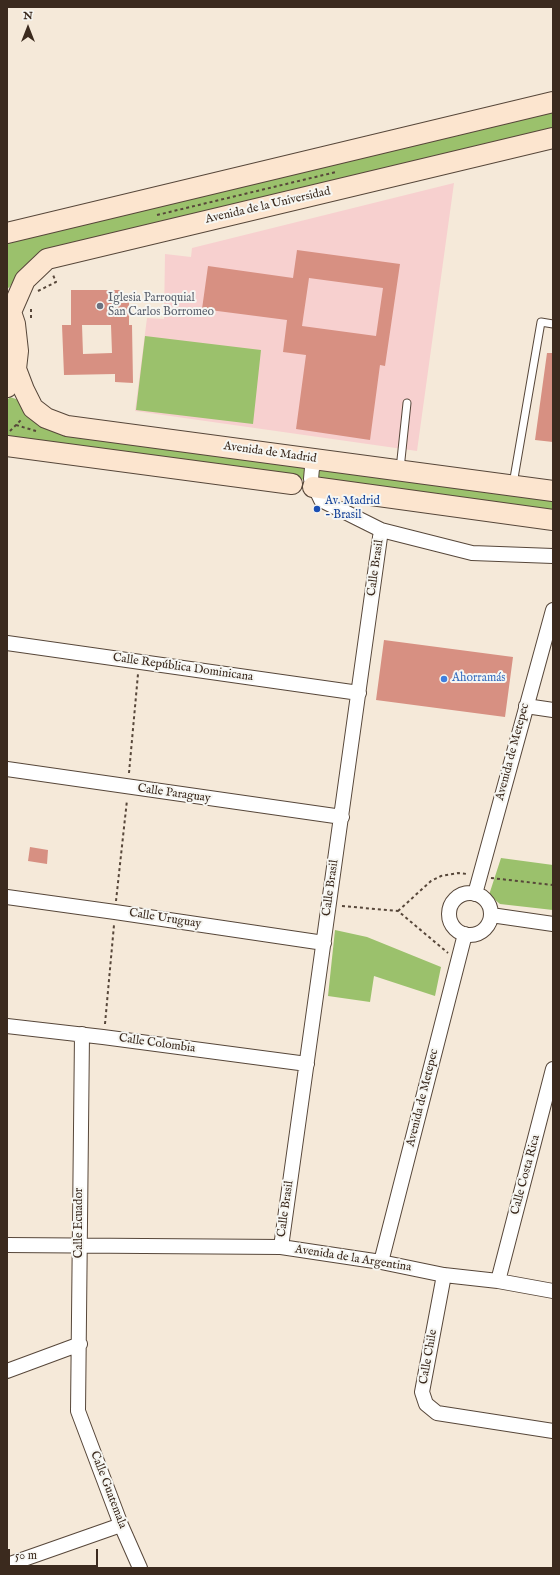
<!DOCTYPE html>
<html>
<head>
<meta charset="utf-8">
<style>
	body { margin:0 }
	#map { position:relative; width:560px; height:1575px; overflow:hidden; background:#f5e9d9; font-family:"IM FELL English",serif }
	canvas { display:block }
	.frame { position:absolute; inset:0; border:8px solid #3b2a1e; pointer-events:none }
	.north { position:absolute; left:8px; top:8px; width:40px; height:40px; -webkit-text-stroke:3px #f6f6f2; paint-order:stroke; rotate:0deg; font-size:11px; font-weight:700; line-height:16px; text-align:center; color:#3b2a1e }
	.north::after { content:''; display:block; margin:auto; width:14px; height:18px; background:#3b2a1e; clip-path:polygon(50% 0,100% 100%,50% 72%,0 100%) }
	.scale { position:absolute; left:8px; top:1549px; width:90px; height:18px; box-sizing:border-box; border:2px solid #3b2a1e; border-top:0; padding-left:5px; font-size:12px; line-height:14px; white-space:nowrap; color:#3b2a1e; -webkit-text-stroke:3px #f6f6f2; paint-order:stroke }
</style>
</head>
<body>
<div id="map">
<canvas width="560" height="1575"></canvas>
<div class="frame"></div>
<div class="north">N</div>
<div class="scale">50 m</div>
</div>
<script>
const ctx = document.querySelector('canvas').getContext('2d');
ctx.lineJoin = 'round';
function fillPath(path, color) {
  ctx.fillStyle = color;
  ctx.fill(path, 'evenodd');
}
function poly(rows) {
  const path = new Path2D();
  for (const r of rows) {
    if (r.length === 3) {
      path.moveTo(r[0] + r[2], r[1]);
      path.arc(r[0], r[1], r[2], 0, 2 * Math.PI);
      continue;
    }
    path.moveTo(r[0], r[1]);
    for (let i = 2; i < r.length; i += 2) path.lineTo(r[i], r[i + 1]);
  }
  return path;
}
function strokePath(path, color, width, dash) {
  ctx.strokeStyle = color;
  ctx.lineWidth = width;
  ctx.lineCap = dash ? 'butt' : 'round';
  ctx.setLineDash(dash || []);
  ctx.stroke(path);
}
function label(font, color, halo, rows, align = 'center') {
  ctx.font = font + ' "IM FELL English",serif';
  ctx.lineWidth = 4;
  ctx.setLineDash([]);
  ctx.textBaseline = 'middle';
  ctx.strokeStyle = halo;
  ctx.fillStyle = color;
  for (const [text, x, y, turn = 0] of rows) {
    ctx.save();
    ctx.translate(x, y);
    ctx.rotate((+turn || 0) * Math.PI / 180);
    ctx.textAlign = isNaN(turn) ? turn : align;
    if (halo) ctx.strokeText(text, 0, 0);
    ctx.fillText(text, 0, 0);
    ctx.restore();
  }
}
fillPath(poly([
	[454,183,417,451,135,411,147,318,164,319,165,254,191,257,192,248]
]), '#f7d0cf');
fillPath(poly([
	[553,109,553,132,37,257,22,268,9,288,7,287,7,240],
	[145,336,261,350,253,424,136,410],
	[10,397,19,400,32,417,553,498,553,513,7,440,7,400],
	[501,858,553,865,553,910,500,904,489,895],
	[335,930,367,937,441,967,435,996,374,976,370,1002,328,996]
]), '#9bc16c');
fillPath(poly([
	[297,250,400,264,385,366,380,365,370,440,296,429,306,355,283,352,287,320,202,309,208,266,293,278],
	[309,278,383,288,376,336,302,326],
	[71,290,120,290,120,294,129,294,129,325,132,325,133,383,115,382,115,374,64,375,62,325,71,325],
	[82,325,111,325,112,353,83,354],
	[547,353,553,353,553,442,535,440],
	[384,640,513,657,505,717,376,700],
	[30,847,48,850,47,864,28,861]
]), '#d79082');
const lane = poly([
	[400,469,407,403],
	[513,484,541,322,553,324]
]);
const street = poly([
	[318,460,312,468,311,479,321,500,381,530,472,553,553,556],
	[7,643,359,693],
	[526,706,553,710],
	[7,769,342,817],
	[470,914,21],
	[475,894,553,610],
	[7,897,115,912,324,943],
	[491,915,553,924],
	[7,1026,103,1037,307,1064],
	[82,1034,78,1411,121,1525,140,1568],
	[7,1245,281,1247,381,1262,444,1275,498,1281,553,1291],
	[281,1247,381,530],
	[381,1262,465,934],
	[444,1275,422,1392,426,1404,437,1413,553,1431],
	[498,1281,553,1069],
	[7,1371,80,1344],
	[7,1565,121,1525]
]);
const secondary = poly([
	[7,233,553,102],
	[7,307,11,312,15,324,18,351,16,369,7,387],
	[11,312,25,280,47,259,553,138],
	[16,369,24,390,33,408,46,418,67,426,553,491],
	[7,446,292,484],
	[313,487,553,520]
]);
strokePath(lane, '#57473a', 9);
strokePath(street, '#57473a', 16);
strokePath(secondary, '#57473a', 22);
strokePath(poly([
	[157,215,336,172],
	[38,291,56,282,53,275],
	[31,318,31,308],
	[16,425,36,431],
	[10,431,22,419],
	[129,773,138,674],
	[491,878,553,885],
	[116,901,127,800],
	[342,906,398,911,448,953],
	[398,911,431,881,441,876,458,873,467,874],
	[105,1024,114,925]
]), '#57473a', 2, [3, 3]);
strokePath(lane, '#fff', 7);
strokePath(street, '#fff', 14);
strokePath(secondary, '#fce5cf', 20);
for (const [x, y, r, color] of [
	[100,306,4,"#6b7280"],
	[317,509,4,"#1a4fb4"],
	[444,679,4,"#3f7fe0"]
]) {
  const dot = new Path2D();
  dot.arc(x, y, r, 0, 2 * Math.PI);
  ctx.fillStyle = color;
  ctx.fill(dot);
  strokePath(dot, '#f6f6f2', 1.5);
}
label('12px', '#3b2a1e', '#f6f6f2', [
	["Avenida de la Universidad",268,206,-13],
	["Avenida de Madrid",270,453,8],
	["Calle Brasil",376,568,-82],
	["Calle República Dominicana",183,668,8],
	["Avenida de Metepec",513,752,-75],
	["Calle Paraguay",174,794,8],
	["Calle Brasil",331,888,-82],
	["Calle Uruguay",165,919,9],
	["Calle Colombia",157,1044,8],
	["Avenida de Metepec",423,1098,-76],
	["Calle Costa Rica",526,1175,-75],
	["Calle Brasil",286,1209,-82],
	["Calle Ecuador",80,1223,-90],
	["Avenida de la Argentina",353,1259,9],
	["Calle Chile",429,1357,-80],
	["Calle Guatemala",108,1490,69]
]);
label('12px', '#5b616d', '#f6f6f2', [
	["Iglesia Parroquial",108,299],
	["San Carlos Borromeo",108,313]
], 'left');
label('12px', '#164399', '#f6f6f2', [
	["Av. Madrid",325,502],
	["- Brasil",325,516]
], 'left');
label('12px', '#366cbe', '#f6f6f2', [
	["Ahorramás",452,679]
], 'left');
</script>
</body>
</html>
